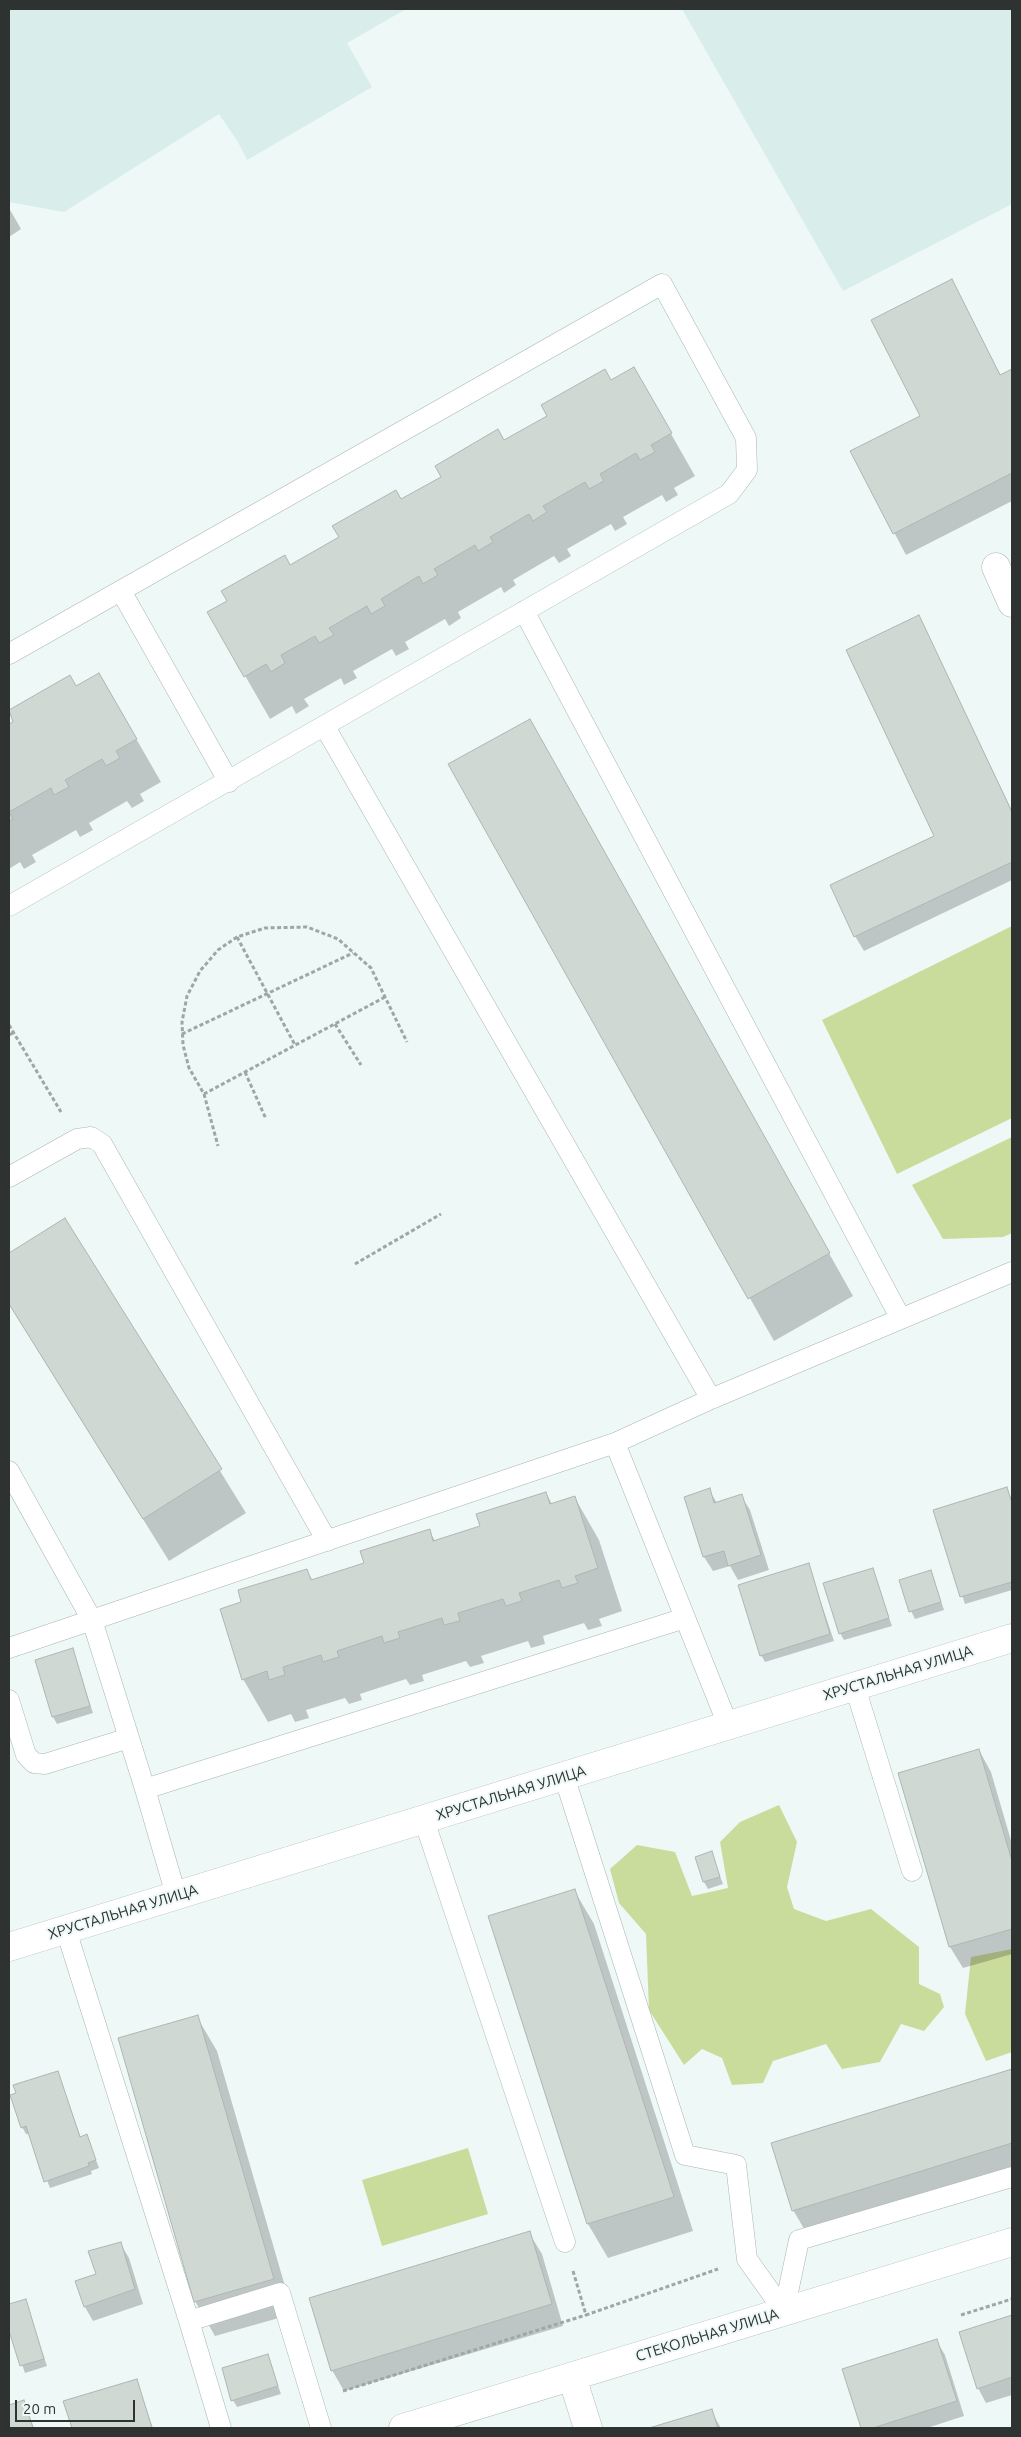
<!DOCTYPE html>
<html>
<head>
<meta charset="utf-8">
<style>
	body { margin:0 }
	#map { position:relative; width:1021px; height:2437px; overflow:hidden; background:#edf8f7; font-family:Ubuntu,sans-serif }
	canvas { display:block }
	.frame { position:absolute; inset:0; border:10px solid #2e3231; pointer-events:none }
	.scale { position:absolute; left:15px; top:2400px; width:120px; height:22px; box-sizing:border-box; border:2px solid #2e3231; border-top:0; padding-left:6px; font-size:15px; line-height:18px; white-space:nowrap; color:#2e3231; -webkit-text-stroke:4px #edf8f7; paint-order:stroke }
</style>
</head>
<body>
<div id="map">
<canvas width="1021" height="2437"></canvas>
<div class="frame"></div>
<div class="scale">20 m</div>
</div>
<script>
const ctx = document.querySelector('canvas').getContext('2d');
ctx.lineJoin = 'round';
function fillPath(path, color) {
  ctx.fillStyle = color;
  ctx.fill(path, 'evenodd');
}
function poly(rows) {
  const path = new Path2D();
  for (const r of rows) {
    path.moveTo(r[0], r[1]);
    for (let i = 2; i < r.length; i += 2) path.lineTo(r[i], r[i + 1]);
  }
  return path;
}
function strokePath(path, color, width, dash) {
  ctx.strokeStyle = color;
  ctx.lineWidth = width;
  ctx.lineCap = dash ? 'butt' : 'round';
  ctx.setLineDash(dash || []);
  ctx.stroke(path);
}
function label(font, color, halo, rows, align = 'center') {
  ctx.font = font + ' Ubuntu,sans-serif';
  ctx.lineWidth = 4;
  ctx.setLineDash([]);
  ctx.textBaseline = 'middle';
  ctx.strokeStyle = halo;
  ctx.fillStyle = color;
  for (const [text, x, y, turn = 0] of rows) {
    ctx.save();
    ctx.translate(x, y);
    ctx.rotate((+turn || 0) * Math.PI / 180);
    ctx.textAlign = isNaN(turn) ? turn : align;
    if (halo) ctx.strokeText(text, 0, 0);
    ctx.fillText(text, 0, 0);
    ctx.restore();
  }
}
fillPath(poly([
	[9,9,406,9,347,43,372,87,247,160,238,142,219,114,64,212,9,202],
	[682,9,1012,9,1012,204,843,291]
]), '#d9edeb');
fillPath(poly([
	[1012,926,1012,1118,897,1174,822,1020],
	[1012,1137,1012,1233,1003,1237,943,1239,912,1185],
	[779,1805,797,1842,787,1887,794,1909,826,1921,871,1909,919,1947,919,1984,940,1994,944,2007,924,2031,901,2024,880,2062,842,2069,826,2044,773,2061,763,2083,732,2085,722,2058,702,2049,684,2065,649,2010,646,1934,619,1903,610,1869,637,1845,675,1852,692,1896,728,1888,720,1842,740,1822],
	[1012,1949,1012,2052,986,2061,965,2014,971,1957],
	[468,2148,488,2214,382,2246,362,2180]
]), '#cadc9c');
fillPath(poly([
	[9,208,21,229,9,237],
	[963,302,1001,376,1012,370,1012,501,906,555,852,452,922,416],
	[634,369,695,476,674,488,678,495,666,502,662,495,623,517,627,524,615,531,611,524,567,549,571,556,559,563,554,556,513,580,516,585,504,593,501,587,458,612,461,618,449,626,445,619,405,642,409,649,396,656,392,649,353,671,357,678,344,685,341,678,304,699,309,706,296,714,292,706,270,719,209,613],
	[919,617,1012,811,1012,880,864,951,855,936,936,836],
	[99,674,161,782,140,794,144,801,132,808,127,801,89,823,93,830,80,837,76,830,32,855,36,862,24,869,20,862,9,869,9,725,14,722,9,712,70,677,76,688],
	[554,764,853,1296,774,1341,450,765],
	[65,1220,246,1513,169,1561,9,1304,9,1254],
	[1007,1489,1012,1500,1012,1590,965,1604,934,1511],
	[709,1490,717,1503,741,1496,750,1510,769,1570,738,1580,730,1566,713,1571,704,1557],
	[546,1493,552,1504,575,1498,599,1540,622,1611,599,1619,602,1626,588,1630,584,1623,543,1636,545,1644,531,1648,528,1641,481,1656,484,1663,470,1667,466,1661,422,1675,424,1681,410,1685,406,1679,360,1694,362,1700,349,1704,345,1698,306,1710,309,1718,295,1722,291,1714,268,1722,243,1679,243,1603,307,1571,313,1581,365,1564,429,1530,435,1541,482,1527],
	[808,1564,834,1641,765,1662,761,1655],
	[872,1569,892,1626,844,1640,840,1633],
	[931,1571,944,1610,915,1619,911,1611],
	[72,1650,93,1713,57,1724,53,1717],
	[979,1750,991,1772,1012,1844,1012,1954,963,1968,950,1947,900,1774],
	[711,1853,723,1884,708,1889,704,1882],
	[574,1890,594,1924,693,2231,608,2258,588,2224,490,1917],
	[197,2017,217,2051,293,2314,215,2336,195,2301],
	[1012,2071,1012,2183,813,2244,793,2210,773,2144],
	[57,2072,81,2138,87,2136,99,2168,91,2171,92,2174,50,2188,29,2134,26,2134,22,2127],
	[529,2233,542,2254,563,2326,344,2391,332,2370],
	[120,2243,129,2258,143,2304,93,2321,85,2307,77,2281,97,2275],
	[25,2300,47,2366,25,2373,9,2327,9,2305],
	[1012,2316,1012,2395,986,2403,978,2388,960,2333],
	[936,2340,945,2355,964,2416,927,2428,862,2428,843,2369],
	[267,2355,281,2394,237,2407,233,2400],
	[136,2380,153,2428,73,2428,65,2402],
	[24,2401,34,2428,9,2428,9,2406],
	[711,2411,721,2428,653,2428]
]), '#0003');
const building = poly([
	[952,279,1000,375,1012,369,1012,473,893,534,850,451,920,416,871,320,952,279],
	[634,367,672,433,651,445,655,452,640,460,636,453,600,474,604,481,589,489,585,482,543,506,547,512,533,521,529,514,490,537,493,542,478,551,475,545,434,569,438,575,423,584,419,576,381,599,385,606,371,614,367,606,329,628,334,635,319,643,315,636,281,655,285,663,271,672,266,664,244,677,207,612,227,601,221,591,285,555,290,565,339,537,332,526,396,490,401,499,441,477,435,466,498,429,504,440,547,416,541,405,605,369,611,380,634,367],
	[919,615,1012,812,1012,862,854,937,830,885,934,836,846,650,919,615],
	[99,673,137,739,116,751,120,758,106,766,102,759,65,780,69,787,54,795,51,788,9,812,13,819,9,821,9,724,13,722,9,710,70,675,76,686,99,673],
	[530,719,830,1253,748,1299,448,764,530,719],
	[65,1218,222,1469,143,1519,9,1304,9,1253,65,1218],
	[1007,1487,1012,1503,1012,1582,960,1597,933,1510,1007,1487],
	[710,1488,714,1503,742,1494,761,1555,728,1566,724,1551,703,1557,684,1497,710,1488],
	[546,1492,550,1504,575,1496,598,1568,575,1576,578,1583,562,1588,559,1580,519,1593,522,1601,506,1606,503,1599,458,1613,460,1621,444,1625,442,1618,398,1632,400,1638,384,1643,382,1636,337,1651,339,1657,323,1662,321,1655,283,1667,285,1675,269,1680,267,1671,242,1680,220,1609,241,1602,238,1590,307,1569,311,1580,364,1563,360,1551,430,1529,433,1541,480,1526,476,1514,546,1492],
	[809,1563,830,1634,760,1656,738,1585,809,1563],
	[873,1568,889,1618,839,1634,823,1583,873,1568],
	[931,1570,941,1602,909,1612,899,1580,931,1570],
	[73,1648,90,1706,52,1717,35,1660,73,1648],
	[979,1749,1012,1861,1012,1929,949,1947,898,1773,979,1749],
	[712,1851,720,1877,703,1882,695,1857,712,1851],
	[575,1889,674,2197,587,2224,488,1916,575,1889],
	[198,2015,274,2279,194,2302,118,2038,198,2015],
	[1012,2069,1012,2143,792,2211,771,2143,1012,2069],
	[58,2071,80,2137,87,2134,96,2160,88,2163,89,2166,44,2182,26,2126,21,2128,10,2095,16,2093,13,2085,58,2071],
	[530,2231,552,2304,331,2371,309,2298,530,2231],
	[121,2242,135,2289,84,2307,75,2281,96,2274,88,2251,121,2242],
	[26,2299,44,2359,20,2366,9,2331,9,2304,26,2299],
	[1012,2315,1012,2377,977,2389,959,2332,1012,2315],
	[937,2339,957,2401,873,2428,861,2428,842,2369,937,2339],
	[268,2354,278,2386,231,2401,222,2368,268,2354],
	[137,2379,152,2428,72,2428,63,2401,137,2379],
	[24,2400,33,2428,9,2428,9,2405,24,2400],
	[712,2409,718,2428,649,2428,712,2409]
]);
fillPath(building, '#d0d8d3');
strokePath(building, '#aeb6b1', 1);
const lane = poly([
	[121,591,229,782],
	[524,611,901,1319],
	[9,654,662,284,746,438,747,470,729,494,9,906],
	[325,727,711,1399],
	[9,1177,77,1139,91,1137,102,1144,327,1541],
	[615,1443,728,1725],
	[9,1471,92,1620,615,1443,711,1399,1012,1272],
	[9,1648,92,1620,145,1789],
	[855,1687,912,1871],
	[9,1700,26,1755,34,1763,45,1764,129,1738],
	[564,1776,685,2155,736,2165,747,2259,784,2311],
	[424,1820,565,2242],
	[176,1895,145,1789,685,1618],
	[66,1930,189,2321],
	[784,2311,799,2240,1012,2177],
	[221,2428,189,2321,280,2293,321,2428]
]);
const street = poly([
	[996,567,1012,603],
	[572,2377,588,2428],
	[403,2428,1012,2242]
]);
const secondary = poly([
	[9,1947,1012,1638]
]);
strokePath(lane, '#aab5b3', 21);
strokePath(street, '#aab5b3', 29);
strokePath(secondary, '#aab5b3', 29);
strokePath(poly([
	[237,937,295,1045],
	[385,997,204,1094,189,1068,183,1045,182,1022,187,996,200,971,218,950,237,937,265,928,307,927,338,939,371,968,385,997,407,1042],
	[335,1024,361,1065],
	[9,1025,61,1112],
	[182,1034,353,953],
	[9,1035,13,1033],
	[245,1072,266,1119],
	[204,1094,218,1146],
	[355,1264,441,1214],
	[573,2271,586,2315,718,2269],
	[961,2315,1012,2299],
	[343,2391,586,2315]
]), '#9fa7a6', 3, [4, 2.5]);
strokePath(lane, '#fff', 20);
strokePath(street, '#fff', 28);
strokePath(secondary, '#fff', 28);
label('15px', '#2e3231', '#edf8f7', [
	["ХРУСТАЛЬНАЯ УЛИЦА",898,1673,-17],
	["ХРУСТАЛЬНАЯ УЛИЦА",511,1793,-17],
	["ХРУСТАЛЬНАЯ УЛИЦА",123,1912,-17],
	["СТЕКОЛЬНАЯ УЛИЦА",707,2335,-17]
]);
</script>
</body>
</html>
